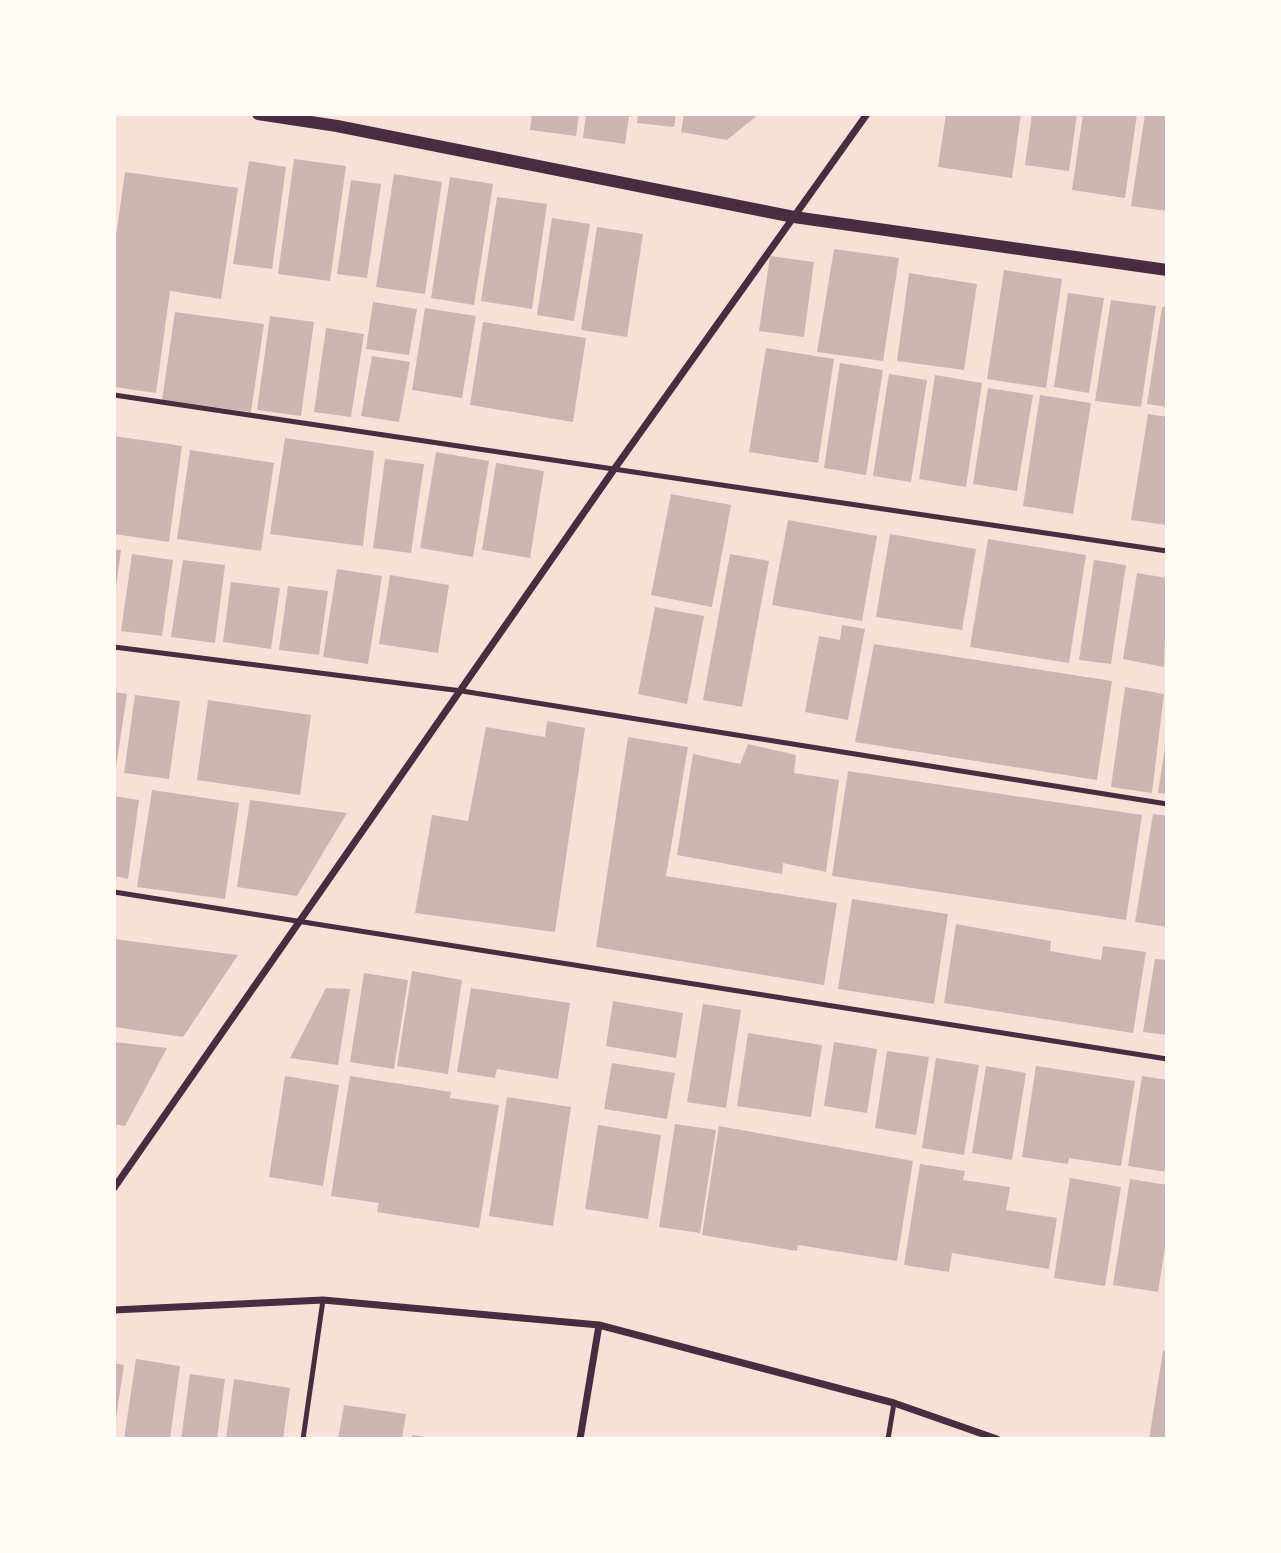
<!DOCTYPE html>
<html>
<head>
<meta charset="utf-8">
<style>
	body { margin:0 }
	#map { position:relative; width:1281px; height:1553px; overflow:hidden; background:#f7e1d7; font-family:"Work Sans",sans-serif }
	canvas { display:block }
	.frame { position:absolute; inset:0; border:116px solid #fffaf5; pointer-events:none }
</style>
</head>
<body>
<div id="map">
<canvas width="1281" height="1553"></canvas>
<div class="frame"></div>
</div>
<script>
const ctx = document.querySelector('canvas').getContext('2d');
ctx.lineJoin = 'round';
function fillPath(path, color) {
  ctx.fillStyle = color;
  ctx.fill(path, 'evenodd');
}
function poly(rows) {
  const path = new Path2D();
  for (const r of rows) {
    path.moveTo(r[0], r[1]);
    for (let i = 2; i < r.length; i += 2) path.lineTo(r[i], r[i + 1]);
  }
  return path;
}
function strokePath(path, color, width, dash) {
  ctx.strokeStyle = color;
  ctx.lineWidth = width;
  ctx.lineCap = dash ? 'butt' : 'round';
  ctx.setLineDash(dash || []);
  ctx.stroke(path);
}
fillPath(poly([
	[532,114,579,114,576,136,530,130],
	[586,114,629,116,625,144,583,138],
	[638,114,676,114,674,127,637,123],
	[684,114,759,114,727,140,681,132],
	[946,114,1021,114,1012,178,938,167],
	[1032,114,1077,114,1069,171,1025,165],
	[1083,114,1137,114,1125,198,1072,190],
	[1145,114,1167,114,1167,211,1131,206],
	[294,159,346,166,330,281,278,274],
	[249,161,286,167,272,269,233,264],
	[125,172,238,188,221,299,170,291,156,393,114,387,114,251],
	[394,174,442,182,425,294,376,287],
	[450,177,493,184,474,305,431,298],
	[351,180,381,184,367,278,337,274],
	[497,197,547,204,532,309,481,301],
	[552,218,590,224,574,321,537,315],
	[597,227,643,234,627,337,581,330],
	[834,249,899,258,883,361,817,352],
	[770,256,814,262,804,337,759,331],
	[1004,270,1062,279,1046,388,987,379],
	[909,273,977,284,964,370,897,361],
	[1068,293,1104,298,1089,393,1054,387],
	[1111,300,1156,306,1141,407,1095,401],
	[373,302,417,309,409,355,366,349],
	[1162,307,1167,307,1167,407,1147,404],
	[425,308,476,316,462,398,412,390],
	[175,312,264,324,251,412,162,400],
	[270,316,314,322,301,416,257,410],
	[483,322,586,338,573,422,470,405],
	[326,328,364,334,351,417,314,412],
	[766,348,834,359,818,463,749,452],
	[372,356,410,362,399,422,361,416],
	[840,363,883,370,866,475,824,468],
	[889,374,927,380,911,482,873,476],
	[935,375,982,383,966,487,919,479],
	[988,388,1033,395,1017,491,973,484],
	[1040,395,1091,403,1073,514,1023,506],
	[1148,414,1167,417,1167,525,1131,520],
	[114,436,182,446,169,542,114,534],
	[285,438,374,451,363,546,270,534],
	[190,450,274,463,261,551,177,539],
	[436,452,489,461,473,557,420,548],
	[385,459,424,464,411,553,373,548],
	[496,463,544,471,530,558,482,550],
	[671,494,731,505,712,607,651,595],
	[788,520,877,536,862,621,772,605],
	[890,534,976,549,962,630,876,617],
	[988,539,1086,555,1069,663,970,647],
	[114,549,121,550,115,594,114,594],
	[132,554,173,560,162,636,121,631],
	[730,554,769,561,742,707,703,700],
	[183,560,225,565,215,643,171,637],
	[1094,560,1126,565,1111,664,1079,660],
	[337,569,382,576,368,664,323,657],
	[1137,573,1167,578,1164,667,1123,659],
	[390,575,449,585,438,653,379,644],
	[231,582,280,588,271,649,223,642],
	[288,586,328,591,319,655,279,650],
	[655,607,704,616,687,704,638,694],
	[842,625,865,629,848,720,805,712,819,636,840,640],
	[874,644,1112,681,1097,780,855,742],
	[1125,687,1164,694,1152,793,1111,787],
	[114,692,127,694,115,774,114,774],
	[135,695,180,701,169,779,124,773],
	[208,700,311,715,300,795,197,780],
	[547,721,585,728,555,932,415,913,432,815,468,821,486,727,545,737],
	[628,737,688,747,666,876,837,903,824,985,596,947],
	[1166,740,1167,741,1167,794,1158,793],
	[748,744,796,755,794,773,839,780,826,872,783,863,782,874,677,855,693,754,740,764],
	[848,771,1142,815,1126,920,832,876],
	[152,790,239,803,225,899,137,887],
	[114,796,139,800,128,879,114,876],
	[250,800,347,813,297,896,237,887],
	[1153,814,1167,816,1167,927,1135,922],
	[852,899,948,914,934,1004,838,989],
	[956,924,1051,941,1050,951,1101,960,1103,946,1146,952,1133,1033,944,1003],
	[114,939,238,955,183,1037,114,1027],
	[1155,959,1167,960,1167,1035,1143,1032],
	[412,971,462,980,448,1074,397,1066],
	[364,973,408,980,394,1069,350,1062],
	[326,988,350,989,338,1065,290,1058],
	[471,988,570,1003,558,1079,497,1069,495,1078,457,1072],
	[613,1001,683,1013,676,1058,606,1046],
	[703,1004,741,1010,726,1108,687,1102],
	[748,1033,822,1045,811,1117,737,1106],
	[114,1042,167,1048,125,1126,114,1124],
	[834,1042,877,1049,867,1113,824,1106],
	[887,1051,929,1057,916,1135,875,1128],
	[936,1058,979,1065,964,1155,922,1148],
	[612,1063,675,1073,667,1119,604,1109],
	[986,1066,1026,1073,1012,1160,972,1153],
	[1036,1066,1135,1081,1121,1166,1069,1158,1068,1164,1022,1157],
	[285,1076,339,1085,323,1186,269,1177],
	[350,1076,451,1092,450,1098,499,1105,479,1228,377,1212,379,1203,331,1196],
	[1142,1076,1167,1080,1167,1172,1128,1166],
	[507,1097,571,1107,553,1226,489,1216],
	[675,1124,716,1130,700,1233,659,1227],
	[598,1125,661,1135,648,1219,585,1209],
	[719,1126,913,1161,897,1261,798,1245,797,1251,702,1235],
	[920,1164,965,1171,963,1180,1010,1187,1006,1210,1057,1218,1049,1269,952,1253,949,1272,904,1265],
	[1070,1178,1121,1187,1105,1286,1054,1278],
	[1130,1179,1167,1185,1167,1235,1158,1292,1113,1285],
	[1163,1351,1167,1351,1167,1439,1149,1439],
	[136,1359,180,1366,170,1439,124,1439],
	[114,1363,124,1365,115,1425,114,1425],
	[190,1374,225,1379,217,1439,181,1439],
	[234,1379,290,1388,283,1439,226,1439],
	[344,1405,406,1414,402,1439,338,1439],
	[412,1435,433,1438,433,1439,412,1439]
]), '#ccb4b1');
strokePath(poly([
	[114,395,1167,551],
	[114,647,462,691,1167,804],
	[114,892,1167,1059],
	[303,1439,323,1300],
	[888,1439,894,1403]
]), '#4a2c40', 5);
strokePath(poly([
	[114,1188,615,468,867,114],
	[114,1310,323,1300,599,1325,894,1403,997,1439],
	[580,1439,599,1325]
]), '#4a2c40', 7);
strokePath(poly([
	[258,114,337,126,794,217,1167,270]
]), '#4a2c40', 12);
</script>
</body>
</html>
